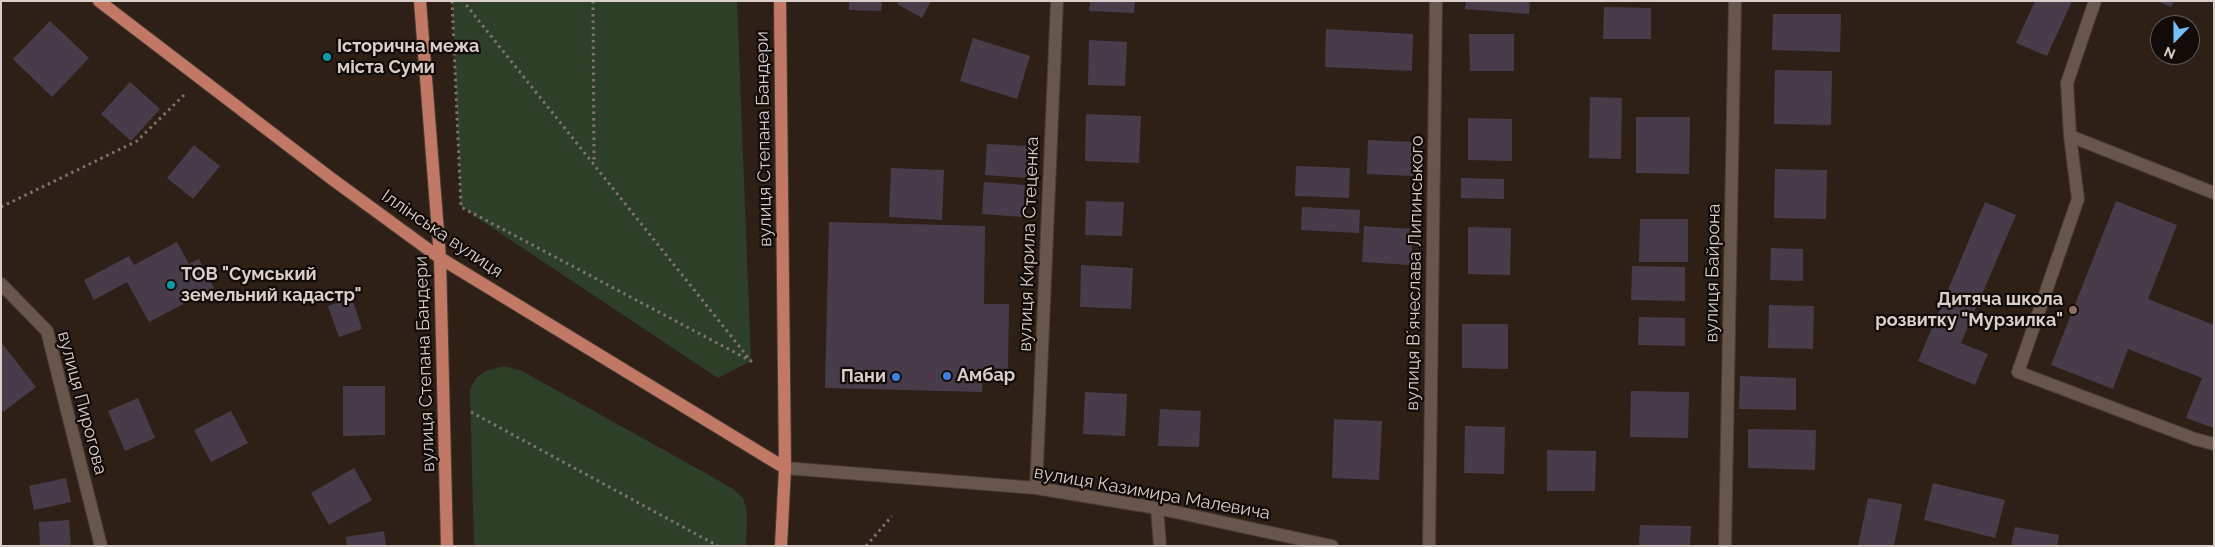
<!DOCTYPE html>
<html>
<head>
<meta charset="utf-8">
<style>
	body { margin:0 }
	#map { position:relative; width:2215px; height:547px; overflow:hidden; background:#2f2017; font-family:Raleway,sans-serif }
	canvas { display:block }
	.frame { position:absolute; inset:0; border:2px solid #d9cec9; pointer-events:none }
	.north { position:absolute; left:2150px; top:15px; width:50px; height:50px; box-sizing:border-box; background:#120b08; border:1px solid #625955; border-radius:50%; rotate:202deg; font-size:14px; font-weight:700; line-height:20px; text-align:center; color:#d9cec9 }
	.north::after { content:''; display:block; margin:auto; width:18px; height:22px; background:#76c0f7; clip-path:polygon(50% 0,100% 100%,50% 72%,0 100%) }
</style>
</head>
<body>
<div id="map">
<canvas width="2215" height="547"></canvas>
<div class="frame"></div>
<div class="north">N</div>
</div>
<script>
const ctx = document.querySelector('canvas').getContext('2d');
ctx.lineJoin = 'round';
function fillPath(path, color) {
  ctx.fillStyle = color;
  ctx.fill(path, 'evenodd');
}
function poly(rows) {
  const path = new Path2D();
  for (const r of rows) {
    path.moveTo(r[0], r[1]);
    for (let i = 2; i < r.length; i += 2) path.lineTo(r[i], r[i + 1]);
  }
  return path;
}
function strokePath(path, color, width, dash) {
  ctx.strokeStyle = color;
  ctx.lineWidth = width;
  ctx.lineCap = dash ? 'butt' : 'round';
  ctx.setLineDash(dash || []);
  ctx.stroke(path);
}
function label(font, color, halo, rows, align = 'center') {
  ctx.font = font + ' Raleway,sans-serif';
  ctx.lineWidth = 4.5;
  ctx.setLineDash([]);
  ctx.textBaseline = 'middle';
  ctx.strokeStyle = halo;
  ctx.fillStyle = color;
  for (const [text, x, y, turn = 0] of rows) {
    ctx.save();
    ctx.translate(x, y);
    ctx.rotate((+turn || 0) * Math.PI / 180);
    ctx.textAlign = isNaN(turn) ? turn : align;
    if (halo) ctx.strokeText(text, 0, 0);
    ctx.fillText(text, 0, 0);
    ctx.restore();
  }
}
fillPath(poly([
	[452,1,737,1,751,361,718,378,461,207],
	[504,366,522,371,732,488,743,498,747,512,746,546,474,546,470,390,476,378,486,371]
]), '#2d3f27');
fillPath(poly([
	[849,1,882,1,881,11,849,10],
	[899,1,931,1,922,18,897,4],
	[1090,1,1135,1,1134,13,1089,11],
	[1466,1,1530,1,1529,14,1465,9],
	[2035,1,2072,1,2047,56,2016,43],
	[2157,1,2174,1,2171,7],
	[1604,7,1651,8,1651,39,1603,39],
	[1773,14,1841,14,1840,52,1772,50],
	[50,21,89,58,52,97,13,59],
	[1326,29,1413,34,1412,71,1325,67],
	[1469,34,1514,34,1514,71,1470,71],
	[973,38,1030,56,1017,99,960,81],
	[1089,40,1127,42,1125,86,1088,85],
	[1775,70,1832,71,1831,125,1774,124],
	[130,82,160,109,131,141,101,114],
	[1590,97,1622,98,1621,159,1589,158],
	[1086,114,1141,116,1139,163,1085,161],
	[1636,117,1690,117,1689,174,1636,173],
	[1468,118,1512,119,1512,161,1468,160],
	[1368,140,1415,142,1413,176,1367,174],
	[987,144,1030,146,1028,178,985,175],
	[194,145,220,166,193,199,167,178],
	[1296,166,1350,168,1349,198,1295,196],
	[891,168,944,170,942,220,889,217],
	[1775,169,1827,170,1826,219,1774,218],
	[1461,178,1504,179,1504,199,1461,198],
	[984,182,1025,185,1023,217,982,214],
	[1086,201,1124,202,1122,236,1085,235],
	[2116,201,2177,225,2148,299,2214,325,2214,428,2186,418,2202,378,2128,349,2113,389,2051,365],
	[1985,202,2016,215,1961,343,1988,354,1975,385,1918,361],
	[1302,207,1360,210,1359,233,1301,230],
	[1640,219,1688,219,1688,262,1639,262],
	[829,222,985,226,984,304,1009,304,1008,369,983,368,982,392,825,388],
	[1364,226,1413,229,1411,265,1362,262],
	[1468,227,1511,228,1510,275,1468,274],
	[177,242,189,264,199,259,214,288,149,322,127,282,94,300,84,280,129,256,134,265],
	[1771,248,1803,249,1803,281,1770,280],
	[1081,265,1133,268,1131,309,1080,307],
	[1632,266,1685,267,1685,301,1631,300],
	[352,298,362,329,339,337,328,306],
	[1769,305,1814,306,1813,349,1768,348],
	[1639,317,1685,318,1685,346,1638,345],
	[1462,324,1508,324,1508,369,1462,368],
	[1,342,36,387,3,412,1,410],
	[1740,376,1796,378,1796,410,1739,409],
	[343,386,385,386,385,435,343,436],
	[1631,391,1689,392,1688,438,1630,437],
	[1085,392,1127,394,1125,436,1083,434],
	[138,398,155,438,125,451,108,411],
	[1160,409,1201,411,1199,447,1158,446],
	[231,411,248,443,211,462,194,430],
	[1334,419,1382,421,1379,480,1332,478],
	[1465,426,1505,427,1504,474,1464,473],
	[1748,429,1816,430,1815,470,1748,468],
	[1547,450,1596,451,1595,491,1547,491],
	[354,468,372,500,329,525,311,493],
	[66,478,71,502,34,510,29,486],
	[1933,483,2005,500,1995,538,1924,520],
	[1868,498,1902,504,1894,546,1858,546],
	[69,520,71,546,40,546,39,522],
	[1640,525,1691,526,1690,546,1639,546],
	[2015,527,2059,535,2057,546,2011,546],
	[384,531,386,546,347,546,346,537]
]), '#493c4a');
const minor = poly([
	[2095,1,2067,83,2070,136,2078,199,2018,372,2195,439,2214,444],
	[2070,136,2214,193],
	[1,284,47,331,101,546],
	[785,468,1036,488,1157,508,1332,546],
	[1036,488,1057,1],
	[1157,508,1160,546],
	[1429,546,1436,1],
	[1725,546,1735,1]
]);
const major = poly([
	[99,1,332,179,440,258,785,468],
	[420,1,440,258,447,546],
	[780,1,785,468,781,546]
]);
strokePath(minor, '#493c36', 14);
strokePath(major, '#493c36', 14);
strokePath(poly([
	[452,1,461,207,751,361,463,1],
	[593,1,594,162],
	[1,207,137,141,184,95],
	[471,412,718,546],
	[866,546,892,516]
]), '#80736c', 3, [2.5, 4]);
strokePath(minor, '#68564c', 12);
strokePath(major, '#c17965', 12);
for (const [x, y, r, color] of [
	[327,57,5,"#0f9aa8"],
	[171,285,5,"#0f9aa8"],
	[2073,310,5,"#8d6e63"],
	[947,376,5,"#3f7fe0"],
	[896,377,5,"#3f7fe0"]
]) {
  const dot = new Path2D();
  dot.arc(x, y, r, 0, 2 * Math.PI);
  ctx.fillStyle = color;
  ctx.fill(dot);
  strokePath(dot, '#120b08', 2);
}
label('bold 18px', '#d9cec9', '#120b08', [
	["Історична межа",337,47],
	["міста Суми",337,68],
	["ТОВ \"Сумський",181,275],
	["земельний кадастр\"",181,296],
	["Дитяча школа",2063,300,"right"],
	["розвитку \"Мурзилка\"",2063,321,"right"],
	["Амбар",957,376],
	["Пани",886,377,"right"]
], 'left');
label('18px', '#d9cec9', '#120b08', [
	["вулиця Степана Бандери",764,139,-91],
	["Іллінська вулиця",442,234,34],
	["вулиця Кирила Стеценка",1029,244,-88],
	["вулиця Вʼячеслава Липинського",1415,273,-89],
	["вулиця Байрона",1713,273,-89],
	["вулиця Степана Бандери",425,364,-92],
	["вулиця Пирогова",82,403,75],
	["вулиця Казимира Малевича",1152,493,10]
]);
</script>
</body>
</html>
